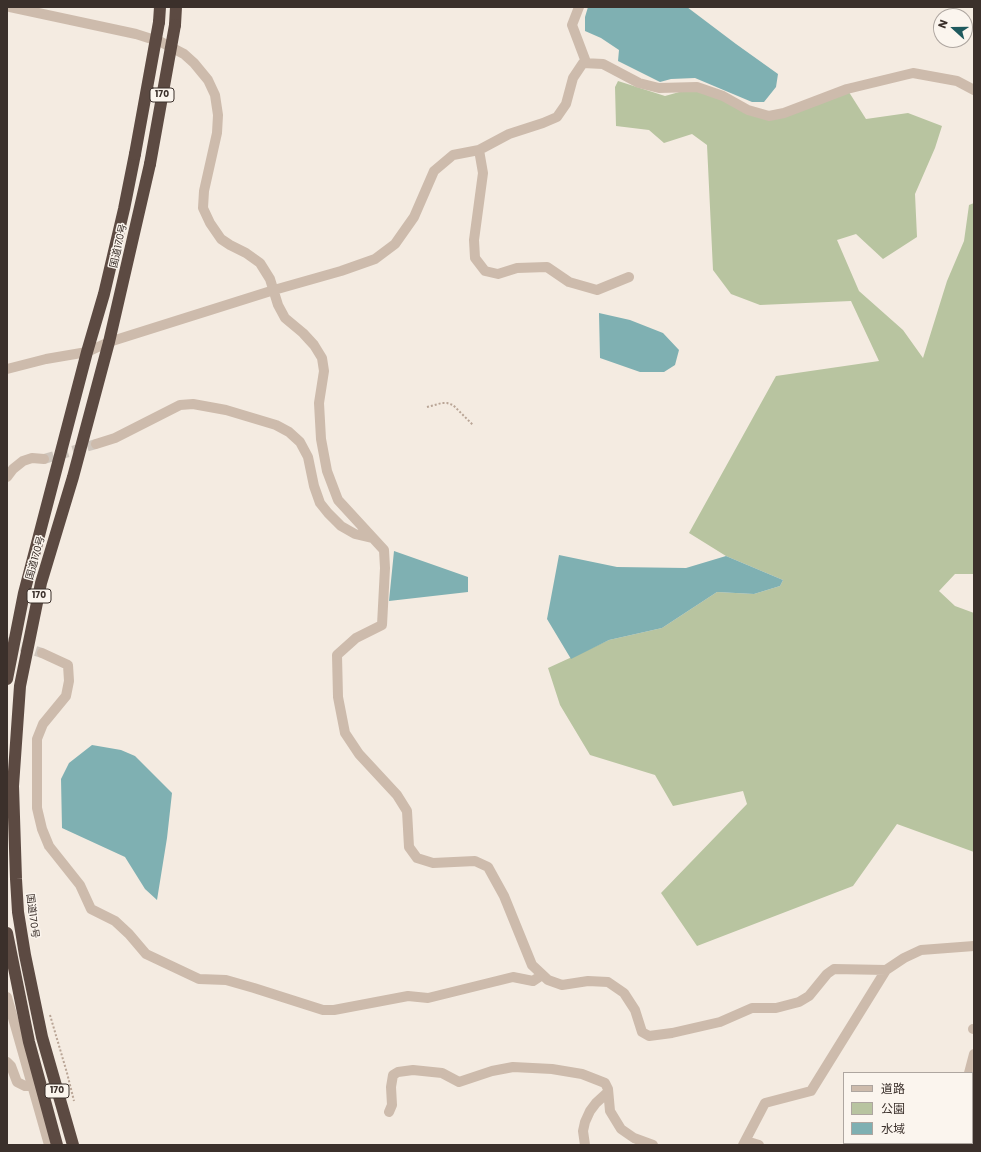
<!DOCTYPE html>
<html>
<head>
<meta charset="utf-8">
<style>
	body { margin:0 }
	#map { position:relative; width:981px; height:1152px; overflow:hidden; background:#f4ebe1; font-family:Poppins,"Noto Sans JP",sans-serif }
	canvas { display:block }
	.frame { position:absolute; inset:0; border:8px solid #3b302b; pointer-events:none }
	.legend { position:absolute; left:843px; top:1072px; width:130px; height:72px; box-sizing:border-box; background:#fbf5ee; border:1px solid #aea6a0; margin:0; padding:5px 7px; list-style:none; font-size:12px; color:#3b302b }
	.legend li { display:flex; align-items:center; gap:8px; height:20px }
	.legend b { width:20px; border:1px solid #aea6a0 }
	.north { position:absolute; left:933px; top:8px; width:40px; height:40px; box-sizing:border-box; background:#fbf5ee; border:1px solid #aea6a0; border-radius:50%; rotate:291deg; font-size:11px; font-weight:700; line-height:16px; text-align:center; color:#3b302b }
	.north::after { content:''; display:block; margin:auto; width:14px; height:18px; background:#1f5a5e; clip-path:polygon(50% 0,100% 100%,50% 72%,0 100%) }
</style>
</head>
<body>
<div id="map">
<canvas width="981" height="1152"></canvas>
<div class="frame"></div>
<ul class="legend">
<li><b style="height:5px;background:#cdbbac"></b>道路</li>
<li><b style="height:11px;background:#b8c4a0"></b>公園</li>
<li><b style="height:11px;background:#7fb0b2"></b>水域</li>
</ul>
<div class="north">N</div>
</div>
<script>
const ctx = document.querySelector('canvas').getContext('2d');
ctx.lineJoin = 'round';
function fillPath(path, color) {
  ctx.fillStyle = color;
  ctx.fill(path, 'evenodd');
}
function poly(rows) {
  const path = new Path2D();
  for (const r of rows) {
    path.moveTo(r[0], r[1]);
    for (let i = 2; i < r.length; i += 2) path.lineTo(r[i], r[i + 1]);
  }
  return path;
}
function strokePath(path, color, width, dash) {
  ctx.strokeStyle = color;
  ctx.lineWidth = width;
  ctx.lineCap = dash ? 'butt' : 'round';
  ctx.setLineDash(dash || []);
  ctx.stroke(path);
}
function label(font, color, halo, rows, align = 'center') {
  ctx.font = font + ' Poppins,"Noto Sans JP",sans-serif';
  ctx.lineWidth = 3;
  ctx.setLineDash([]);
  ctx.textBaseline = 'middle';
  ctx.strokeStyle = halo;
  ctx.fillStyle = color;
  for (const [text, x, y, turn = 0] of rows) {
    ctx.save();
    ctx.translate(x, y);
    ctx.rotate((+turn || 0) * Math.PI / 180);
    ctx.textAlign = isNaN(turn) ? turn : align;
    if (halo) ctx.strokeText(text, 0, 0);
    ctx.fillText(text, 0, 0);
    ctx.restore();
  }
}
fillPath(poly([
	[618,81,665,96,697,87,769,116,847,89,866,119,908,113,942,126,935,148,915,194,917,237,883,259,856,234,837,240,859,291,903,330,923,358,947,281,964,241,969,205,974,203,974,574,955,574,939,591,955,606,974,613,974,852,897,824,853,886,697,946,661,893,747,804,743,791,673,806,655,775,590,755,560,705,548,668,609,640,662,628,717,592,754,594,780,586,783,580,726,556,689,533,776,376,879,361,851,301,760,305,731,294,713,270,707,145,692,134,664,143,649,130,616,126,615,87]
]), '#b8c4a0');
fillPath(poly([
	[588,7,687,7,736,44,778,74,776,87,764,102,752,102,695,78,671,79,660,82,618,61,619,50,601,38,585,31,585,17],
	[599,313,630,320,663,333,679,350,675,365,664,372,640,372,600,358],
	[394,551,468,577,468,592,389,601],
	[559,555,617,567,686,568,726,556,783,580,780,586,754,594,717,592,662,628,609,640,571,659,547,619],
	[92,745,121,750,135,756,172,793,167,838,157,900,145,889,125,857,62,828,61,779,69,763]
]), '#7fb0b2');
strokePath(poly([
	[44,459,96,444],
	[7,642,42,653]
]), '#cfc6bd', 10, [10, 5]);
strokePath(poly([
	[427,407,442,403,447,403,453,405,473,425],
	[30,897,32,918],
	[50,1015,67,1073,74,1101]
]), '#b9a596', 2, [2, 2]);
strokePath(poly([
	[10,7,136,34,161,42,184,54,194,63,208,80,215,95,218,115,217,133,204,191,203,208,210,223,221,239,230,245,246,253,260,263,270,279,278,305,285,318,303,333,314,345,322,358,324,371,319,403,321,439,327,471,338,500,384,550,385,568,382,625,356,638,337,655,338,697,345,733,359,754,397,795,407,811,409,847,417,858,433,863,475,861,488,867,504,896,532,965,548,980,562,985,588,981,608,982,624,993,635,1010,642,1032,649,1036,672,1033,720,1022,752,1008,776,1008,799,1002,809,996,827,974,834,969,886,970],
	[579,7,572,25,586,62,583,63],
	[479,150,483,173,474,240,475,258,485,271,498,274,517,268,547,267,569,282,597,290,629,277],
	[7,369,46,359,87,352,109,342,274,290,341,271,375,259,395,244,414,217,434,171,453,155,479,150,509,134,543,123,557,117,566,104,573,78,583,63,603,64,639,83,659,88,697,87,723,96,748,110,769,116,784,113,847,89,913,73,957,81,974,90],
	[96,444,115,438,180,405,193,404,226,410,276,425,289,432,300,442,308,457,314,486,320,503,328,513,341,526,355,534,372,538],
	[7,477,13,469,23,461,32,458,44,459],
	[42,653,68,665,69,681,66,696,43,724,37,739,37,808,42,829,49,846,80,885,91,909,115,921,129,934,146,954,199,979,226,980,254,988,323,1010,334,1010,408,996,428,998,513,977,533,981,542,975],
	[7,997,49,1145],
	[973,1029,974,1029],
	[7,1062,11,1066,17,1082,25,1086,32,1086],
	[969,1073,974,1054],
	[389,1112,392,1105,391,1087,393,1075,398,1072,413,1070,442,1073,459,1082,492,1071,513,1067,552,1069,582,1074,605,1083,608,1089,610,1111,621,1129,634,1138,653,1145],
	[746,1141,759,1145],
	[585,1145,583,1131,585,1122,590,1111,596,1103,608,1092],
	[743,1145,765,1103,811,1091,886,970,904,958,921,950,974,946],
	[884,1145,885,1143]
]), '#cdbbac', 10);
strokePath(poly([
	[159,22,160,7],
	[175,25,176,7],
	[7,679,24,593,87,352,104,294,124,209,135,154],
	[7,933,29,1042,57,1145],
	[73,1145,42,1037,25,955,18,912,16,879,13,786,20,686,41,583,73,477,109,342,150,164]
]), '#5c4a42', 12);
strokePath(poly([
	[135,154,159,22],
	[150,164,175,25]
]), '#5c4a42', 12);
for (const [x, y, w] of [
	[162,95,24],
	[39,596,24],
	[57,1091,24]
]) {
  const box = new Path2D();
  box.roundRect(x - w / 2, y - 7, w, 14, 3);
  ctx.fillStyle = '#fbf5ee';
  ctx.fill(box);
  strokePath(box, '#3b302b', 1);
}
label('bold 9px', '#3b302b', null, [
	["170",162,95],
	["170",39,596],
	["170",57,1091]
]);
label('10px', '#3b302b', '#fbf5ee', [
	["国道170号",119,246,-77],
	["国道170号",36,558,-74],
	["国道170号",32,916,83]
]);
</script>
</body>
</html>
